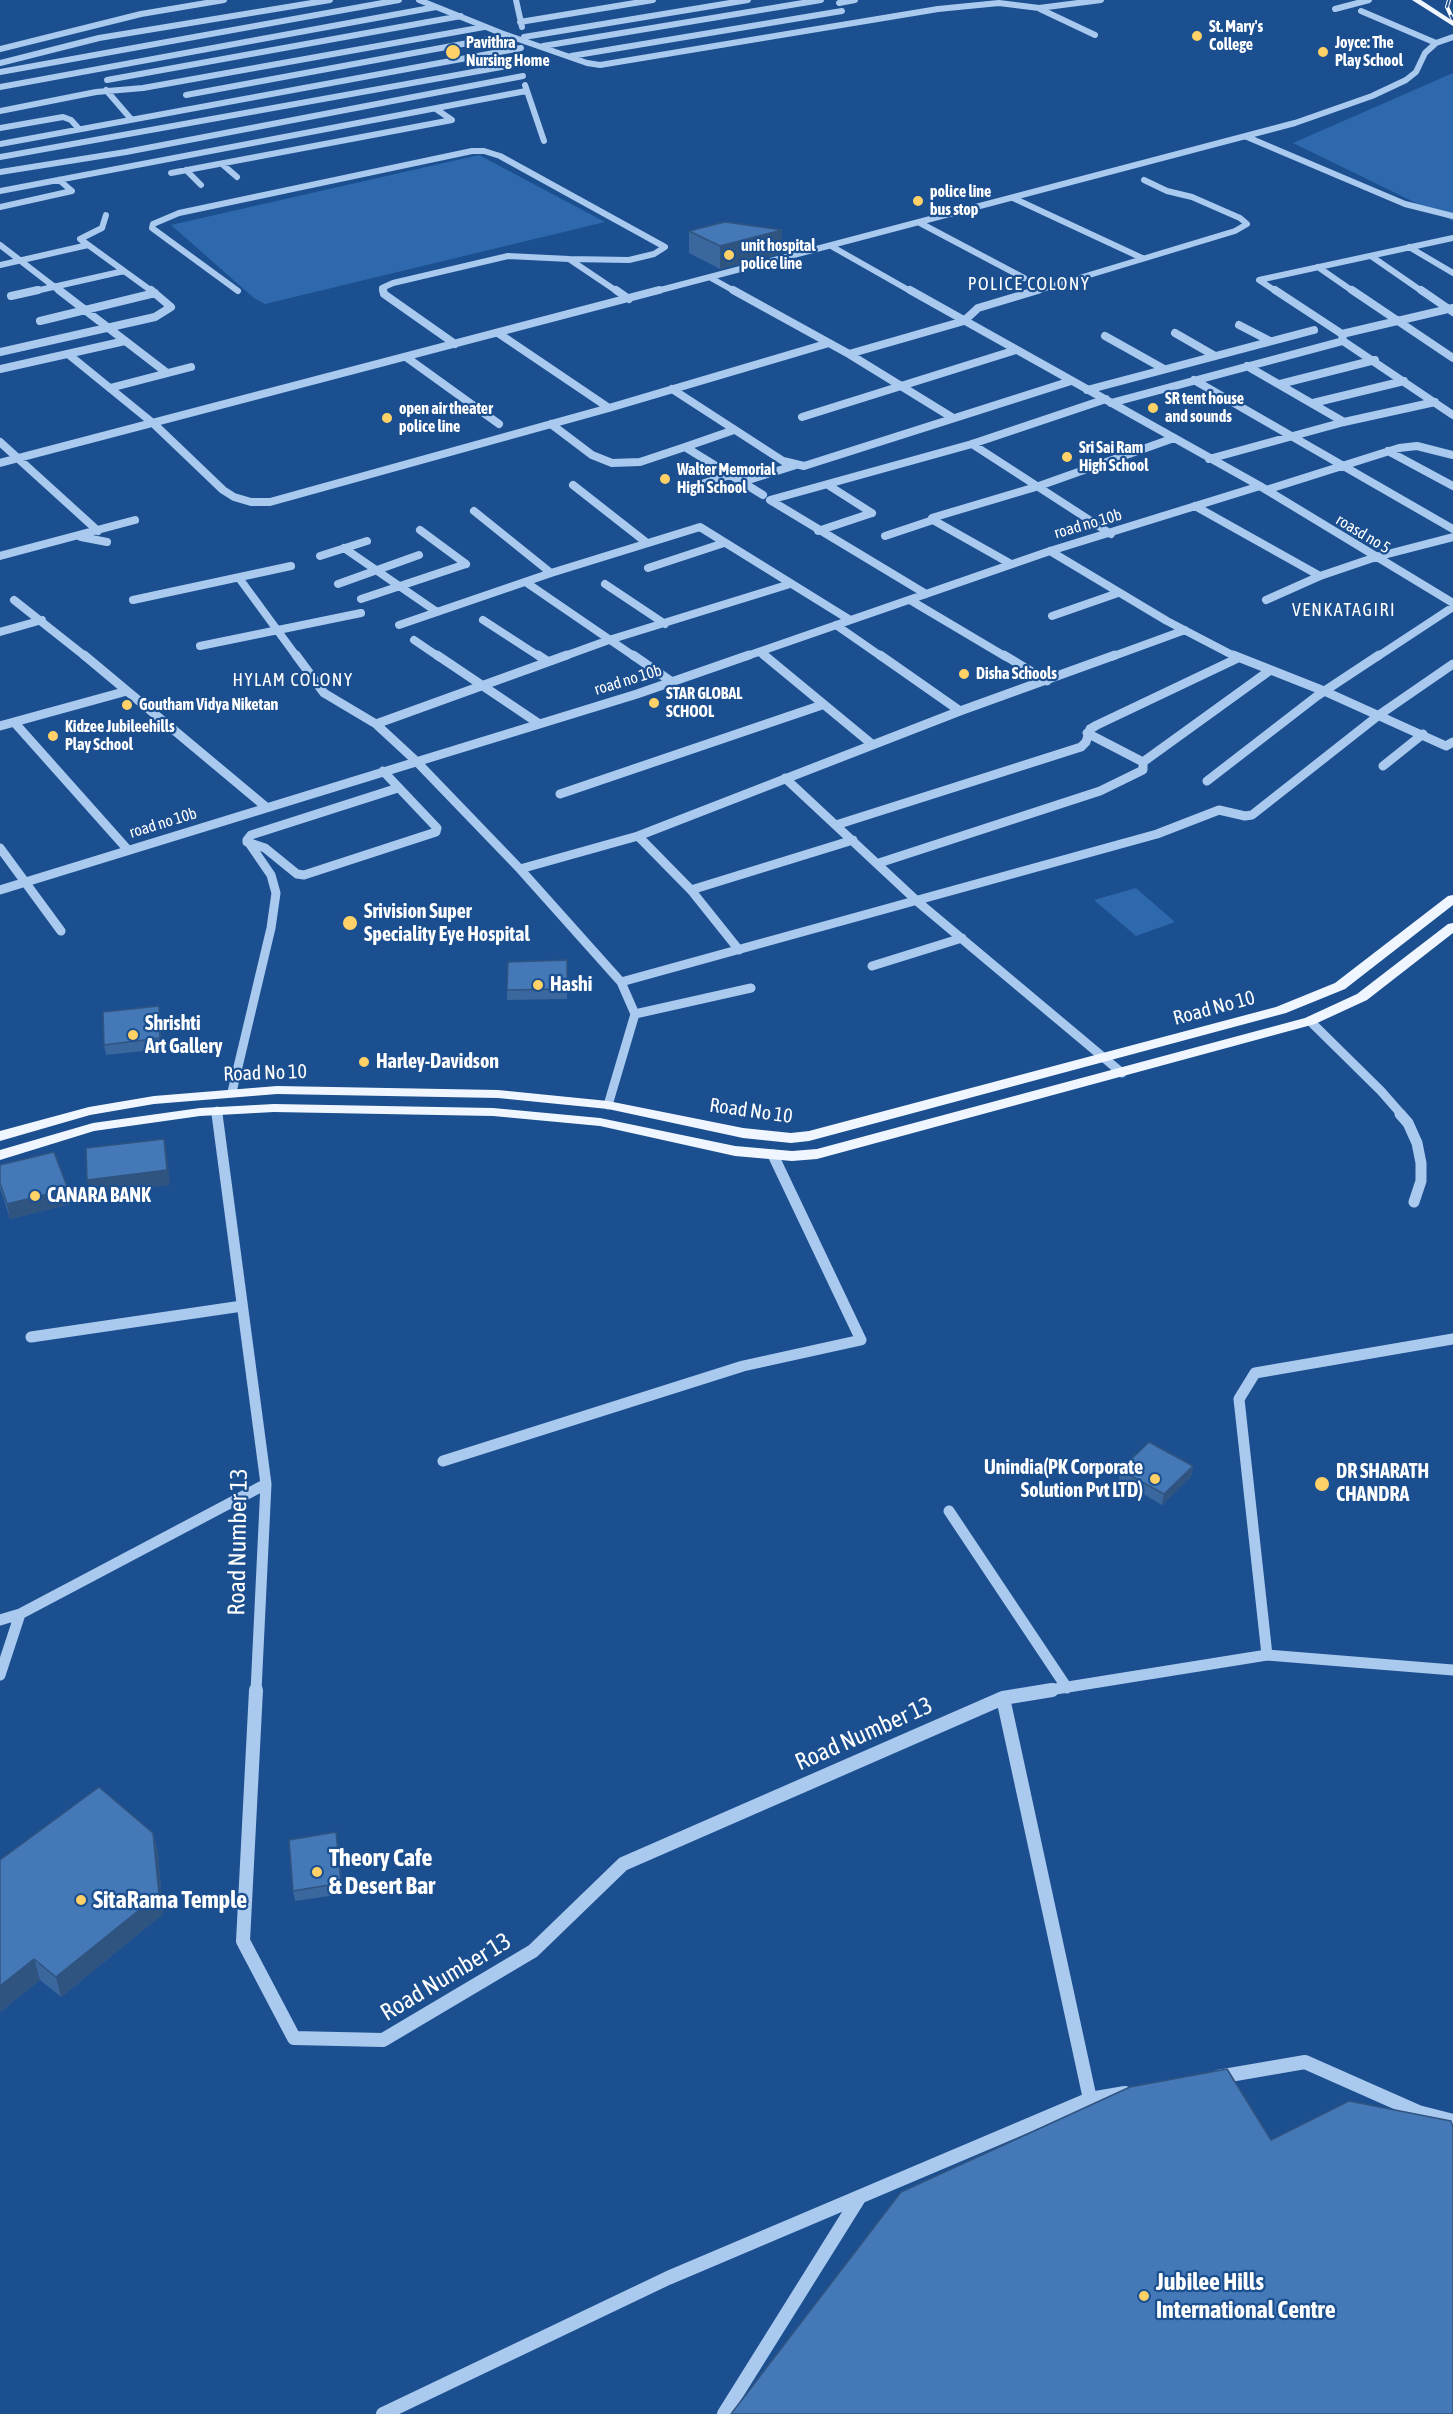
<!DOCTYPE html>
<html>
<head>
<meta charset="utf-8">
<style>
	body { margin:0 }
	canvas { display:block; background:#1b4f8f }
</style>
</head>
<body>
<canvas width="1453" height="2414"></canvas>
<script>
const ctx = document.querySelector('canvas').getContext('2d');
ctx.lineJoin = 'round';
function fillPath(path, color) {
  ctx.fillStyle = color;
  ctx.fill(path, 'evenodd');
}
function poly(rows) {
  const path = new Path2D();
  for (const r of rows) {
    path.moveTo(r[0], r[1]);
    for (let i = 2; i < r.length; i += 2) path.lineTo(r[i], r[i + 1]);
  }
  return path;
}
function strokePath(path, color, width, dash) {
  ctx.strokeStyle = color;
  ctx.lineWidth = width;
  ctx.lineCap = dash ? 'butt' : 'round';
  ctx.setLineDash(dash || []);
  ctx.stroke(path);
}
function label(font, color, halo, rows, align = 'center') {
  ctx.font = font + ' "Asap Condensed",sans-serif';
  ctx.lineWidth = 4.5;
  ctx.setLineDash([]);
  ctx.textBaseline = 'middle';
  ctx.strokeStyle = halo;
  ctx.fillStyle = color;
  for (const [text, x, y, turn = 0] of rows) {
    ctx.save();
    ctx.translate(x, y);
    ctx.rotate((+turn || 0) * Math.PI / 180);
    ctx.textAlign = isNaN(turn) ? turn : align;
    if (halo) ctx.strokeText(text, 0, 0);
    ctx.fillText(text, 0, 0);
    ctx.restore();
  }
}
fillPath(poly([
	[1453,73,1453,221,1293,143],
	[479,155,605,222,265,304,254,298,171,225],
	[1136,888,1175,922,1136,936,1094,900]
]), '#2e69ad');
strokePath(poly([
	[419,0,501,33,587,63,600,65,938,9,999,3,1039,8,1101,0],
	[516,0,522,27],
	[839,3,855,0],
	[1040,9,1095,35],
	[1335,9,1369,0],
	[1361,11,1436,43],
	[520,22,653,0],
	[524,37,748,0],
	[543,46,821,0],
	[0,49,141,14,224,0],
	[571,56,842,11],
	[0,63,99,38,330,0],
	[0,72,399,0],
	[107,80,461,16],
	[525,85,544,141],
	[0,87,436,7],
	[106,90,131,119],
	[186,95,506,36],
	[0,111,96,92,143,88,484,27],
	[0,128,63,117,71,120,79,129],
	[1247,137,1405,204,1453,216],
	[0,144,521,48],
	[0,157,518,64],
	[222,164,237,177],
	[186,170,201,185],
	[0,172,126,152,523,76],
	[171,173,452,120,436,109],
	[0,191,526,91],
	[1013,198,1142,258],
	[0,207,72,191,59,180],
	[106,215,102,228,80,239,153,292],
	[920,223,1024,278],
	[0,245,61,292],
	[831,246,912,292],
	[1409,247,1453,273],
	[1371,256,1423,292],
	[0,265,88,245],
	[1318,267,1354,292],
	[711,278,736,292],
	[238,291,152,228,153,224,179,213,472,151,484,151,500,156,665,247,654,254,629,260,569,259],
	[31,292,124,271],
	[383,292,382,288,393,283,508,256,569,259,618,292],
	[653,292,1295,123,1372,96,1406,80,1416,72,1425,53,1436,43,1453,37],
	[1033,292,1235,231,1247,224,1240,218,1192,197,1167,191,1144,180],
	[1277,292,1259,280,1453,238]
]), '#a9c9ee', 6);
strokePath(poly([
	[59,290,167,373],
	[383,290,384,294,455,344],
	[616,290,629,299],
	[733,290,849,354,953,418],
	[910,290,1260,486,1453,603],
	[1275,290,1342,334],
	[1352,290,1453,358],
	[1421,290,1453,312],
	[11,296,38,290],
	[1453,308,1342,334,1343,341,1453,415],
	[40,321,155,293],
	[1239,325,1270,341],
	[1175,333,1215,356],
	[1105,336,1164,369],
	[0,352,155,317,171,307,151,290],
	[68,354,154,424,223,490,234,497,251,502,270,502,609,408,498,333],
	[849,354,964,321,978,308,1038,290],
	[406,357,499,424],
	[1247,366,1344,422],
	[0,369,125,341],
	[1194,380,1453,529],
	[1280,384,1375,360],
	[110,388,191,367],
	[672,389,783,461,804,466,1071,381],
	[1087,390,1314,330],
	[1111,403,1343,341],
	[1313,403,1404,381],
	[609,408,829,343],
	[802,417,1016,350],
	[551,424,592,455,612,463,640,462,685,447,742,482,796,465],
	[0,442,98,531],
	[972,444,1111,534],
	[685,447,734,430],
	[1388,451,1453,486],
	[1209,459,1344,422,1435,402],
	[0,463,659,290],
	[742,482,763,495],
	[573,485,647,543],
	[828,485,872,513],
	[692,487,730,475],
	[1266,490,1399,448,1417,446,1453,455],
	[1195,506,1320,576],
	[474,511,551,573],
	[933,520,1011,564],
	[420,530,466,564],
	[818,531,872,513],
	[885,536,933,520,932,518,935,517,1039,486,1174,438],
	[81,537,107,542],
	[344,548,437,612,551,573,700,527,850,620],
	[1050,551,1167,621,1236,657],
	[0,556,135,520],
	[320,556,367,541],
	[648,568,724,543],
	[239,578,297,657],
	[527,583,635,657],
	[338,584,419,555],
	[605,584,665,624],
	[926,594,770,500,972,444,1106,399],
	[361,599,466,564],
	[14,600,86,657],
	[133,600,291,566],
	[910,600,1006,657],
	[1266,600,1320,576,1376,557,1453,537],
	[1052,616,1118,593],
	[483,620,540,657],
	[399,625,437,612],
	[836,625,882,657],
	[0,632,42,620],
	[414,640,439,657],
	[200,646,361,613],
	[760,652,766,657],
	[562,657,609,640,790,584],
	[744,657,1050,551,1260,486],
	[1111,657,1185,630],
	[1377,657,1453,607]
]), '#a9c9ee', 8);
strokePath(poly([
	[84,655,266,807],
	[296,655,324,693,376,724,416,761,520,869,621,982,635,1014,608,1105],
	[437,655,538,723],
	[538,655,547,661],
	[633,655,672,682],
	[764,655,873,745],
	[880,655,960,711],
	[1004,655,1047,681],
	[1233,655,1324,691,1446,746,1453,742],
	[14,722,128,850],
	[376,724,567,655],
	[0,726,127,691],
	[1087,733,1143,762],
	[1143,762,1269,671],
	[1383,766,1423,734],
	[785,778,918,902,1122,1073],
	[1207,781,1317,696,1379,655],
	[560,794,822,705],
	[836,825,1081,747,1086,742,1090,729,1097,725,1238,658],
	[638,836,691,890,739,950],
	[247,842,265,848,297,874,304,875,436,832,437,828,383,771],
	[0,848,61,931],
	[879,863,1100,791,1143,770,1143,762],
	[520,869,638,836,960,711,1115,655],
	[0,890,637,694,749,655],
	[691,890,853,840],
	[872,966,962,938],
	[621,982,1157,834,1219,810,1245,816,1252,815,1379,715,1453,664],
	[635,1014,751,988],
	[1310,1021,1381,1091,1402,1115],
	[232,1092,271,928,276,893,271,875,247,840,251,835,398,788],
	[217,1111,218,1115]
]), '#a9c9ee', 9);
strokePath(poly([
	[217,1114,266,1484,256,1691],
	[1400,1114,1408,1123,1417,1143,1421,1163,1421,1181,1414,1202],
	[31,1337,242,1306],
	[443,1461,743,1366,861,1340,773,1155],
	[949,1511,1067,1688],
	[0,1620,20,1614,266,1484],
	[1267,1655,1239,1399,1255,1373,1453,1339],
	[0,1675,20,1614],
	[1043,1691,1267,1655,1453,1670]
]), '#a9c9ee', 11);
strokePath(poly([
	[256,1690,243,1941,294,2038,383,2040,533,1951,623,1864,1003,1698,1052,1690],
	[1003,1698,1090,2099],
	[1218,2077,1305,2062,1418,2112,1453,2121],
	[383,2414,668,2278,1090,2099,1125,2093],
	[724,2414,859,2198]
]), '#a9c9ee', 14);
fillPath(poly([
	[1412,0,1421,0,1453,21,1453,26,1412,0],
	[1453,895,1453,905,1345,989,1286,1013,809,1141,791,1143,743,1138,608,1109,498,1098,277,1094,154,1104,90,1115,0,1141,0,1131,89,1107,154,1096,277,1086,498,1090,608,1101,743,1128,791,1133,809,1131,1276,1007,1335,983,1448,896,1453,895],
	[1453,923,1453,933,1367,1000,1315,1024,817,1159,792,1161,735,1156,600,1126,493,1116,274,1112,200,1116,94,1131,0,1160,0,1150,93,1123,200,1108,274,1104,493,1108,600,1118,735,1146,792,1151,817,1149,1305,1018,1357,994,1448,924,1453,923]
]), '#f0f6ff');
const rail = poly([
	[1449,0,1447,7,1453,20]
]);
strokePath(rail, '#fff', 4);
strokePath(rail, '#1b4f8f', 2, [8]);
fillPath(poly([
	[689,231,782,253,720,269,689,253],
	[567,960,567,999,507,1000,507,990],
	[159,1006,160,1016,162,1049,106,1055,104,1045],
	[0,1165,68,1189,71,1204,10,1219,0,1188],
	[1193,1466,1191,1477,1162,1505,1119,1480,1120,1470],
	[153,1833,158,1853,163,1914,61,1997,40,1980,0,2012,0,1860],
	[338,1843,343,1894,295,1901,293,1891]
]), '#3a679d');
fillPath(poly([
	[782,230,782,253,720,269,720,246],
	[159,1006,160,1016,162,1049,160,1038],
	[164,1139,167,1154,170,1185,90,1196,87,1180],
	[68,1189,71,1204,10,1219,7,1204],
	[1193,1466,1191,1477,1162,1505,1164,1494],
	[153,1833,158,1853,163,1914,61,1997,56,1977],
	[34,1959,40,1980,0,2012,0,1986]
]), '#305480');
const building = poly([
	[725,222,782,230,720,246,689,231,725,222],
	[567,960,567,989,507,990,508,962,567,960],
	[159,1006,160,1038,104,1045,103,1012,159,1006],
	[164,1139,167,1170,87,1180,86,1148,164,1139],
	[54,1152,68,1189,7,1204,0,1183,0,1165,54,1152],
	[1149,1442,1193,1466,1164,1494,1120,1470,1149,1442],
	[99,1787,153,1833,159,1894,56,1977,34,1959,0,1986,0,1860,99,1787],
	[336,1832,341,1883,293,1891,289,1840,336,1832],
	[1227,2069,1271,2140,1349,2101,1451,2121,1453,2127,1453,2414,731,2414,901,2192,1130,2087,1227,2069]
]);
fillPath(building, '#4478b7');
strokePath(building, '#305480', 1.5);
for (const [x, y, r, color] of [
	[1197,36,6,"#ffd166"],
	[453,52,8,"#ffd166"],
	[1323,52,6,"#ffd166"],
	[918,201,6,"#ffd166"],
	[729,255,6,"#ffd166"],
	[1153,408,6,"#ffd166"],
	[387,418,6,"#ffd166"],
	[1067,457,6,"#ffd166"],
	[665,479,6,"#ffd166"],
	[964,674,6,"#ffd166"],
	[654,703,6,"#ffd166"],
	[127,705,6,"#ffd166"],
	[53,736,6,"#ffd166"],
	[350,923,8,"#ffd166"],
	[538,985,6,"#ffd166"],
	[133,1035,6,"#ffd166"],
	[364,1062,6,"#ffd166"],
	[35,1196,6,"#ffd166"],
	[1155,1479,6,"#ffd166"],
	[1322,1484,8,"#ffd166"],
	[317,1872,6,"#ffd166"],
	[81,1900,6,"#ffd166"],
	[1144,2296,6,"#ffd166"]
]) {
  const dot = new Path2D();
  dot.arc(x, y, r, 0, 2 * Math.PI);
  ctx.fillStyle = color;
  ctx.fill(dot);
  strokePath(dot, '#1b4f8f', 2);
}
label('bold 16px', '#fff', '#1b4f8f', [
	["St. Mary's",1209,27],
	["College",1209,45],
	["Pavithra",466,43],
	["Nursing Home",466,61],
	["Joyce: The",1335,43],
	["Play School",1335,61],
	["police line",930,192],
	["bus stop",930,210],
	["unit hospital",741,246],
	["police line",741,264],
	["SR tent house",1165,399],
	["and sounds",1165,417],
	["open air theater",399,409],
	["police line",399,427],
	["Sri Sai Ram",1079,448],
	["High School",1079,466],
	["Walter Memorial",677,470],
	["High School",677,488],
	["Disha Schools",976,674],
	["STAR GLOBAL",666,694],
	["SCHOOL",666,712],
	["Goutham Vidya Niketan",139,705],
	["Kidzee Jubileehills",65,727],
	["Play School",65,745]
], 'left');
label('16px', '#fff', '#1b4f8f', [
	["road no 10b",1088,524,-16],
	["roasd no 5",1363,534,31],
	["road no 10b",628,680,-17],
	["road no 10b",163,823,-17]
]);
ctx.letterSpacing = '1.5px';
label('18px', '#fff', '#1b4f8f', [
	["POLICE COLONY",1029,284],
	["VENKATAGIRI",1344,610],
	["HYLAM COLONY",293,680]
]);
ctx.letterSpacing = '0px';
label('bold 20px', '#fff', '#1b4f8f', [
	["Srivision Super",364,912],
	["Speciality Eye Hospital",364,935],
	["Hashi",550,985],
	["Shrishti",145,1024],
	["Art Gallery",145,1047],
	["Harley-Davidson",376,1062],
	["CANARA BANK",47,1196],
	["Unindia(PK Corporate",1143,1468,"right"],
	["Solution Pvt LTD)",1143,1491,"right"],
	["DR SHARATH",1336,1472],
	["CHANDRA",1336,1495]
], 'left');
label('20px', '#fff', '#1b4f8f', [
	["Road No 10",1214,1008,-15],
	["Road No 10",265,1073,-2],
	["Road No 10",751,1111,8]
]);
label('24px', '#fff', '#1b4f8f', [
	["Road Number 13",238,1542,-89],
	["Road Number 13",864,1734,-24],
	["Road Number 13",446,1977,-31]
]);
label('bold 24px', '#fff', '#1b4f8f', [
	["Theory Cafe",329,1858],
	["& Desert Bar",329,1886],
	["SitaRama Temple",93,1900],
	["Jubilee Hills",1156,2282],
	["International Centre",1156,2310]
], 'left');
</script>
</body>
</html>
